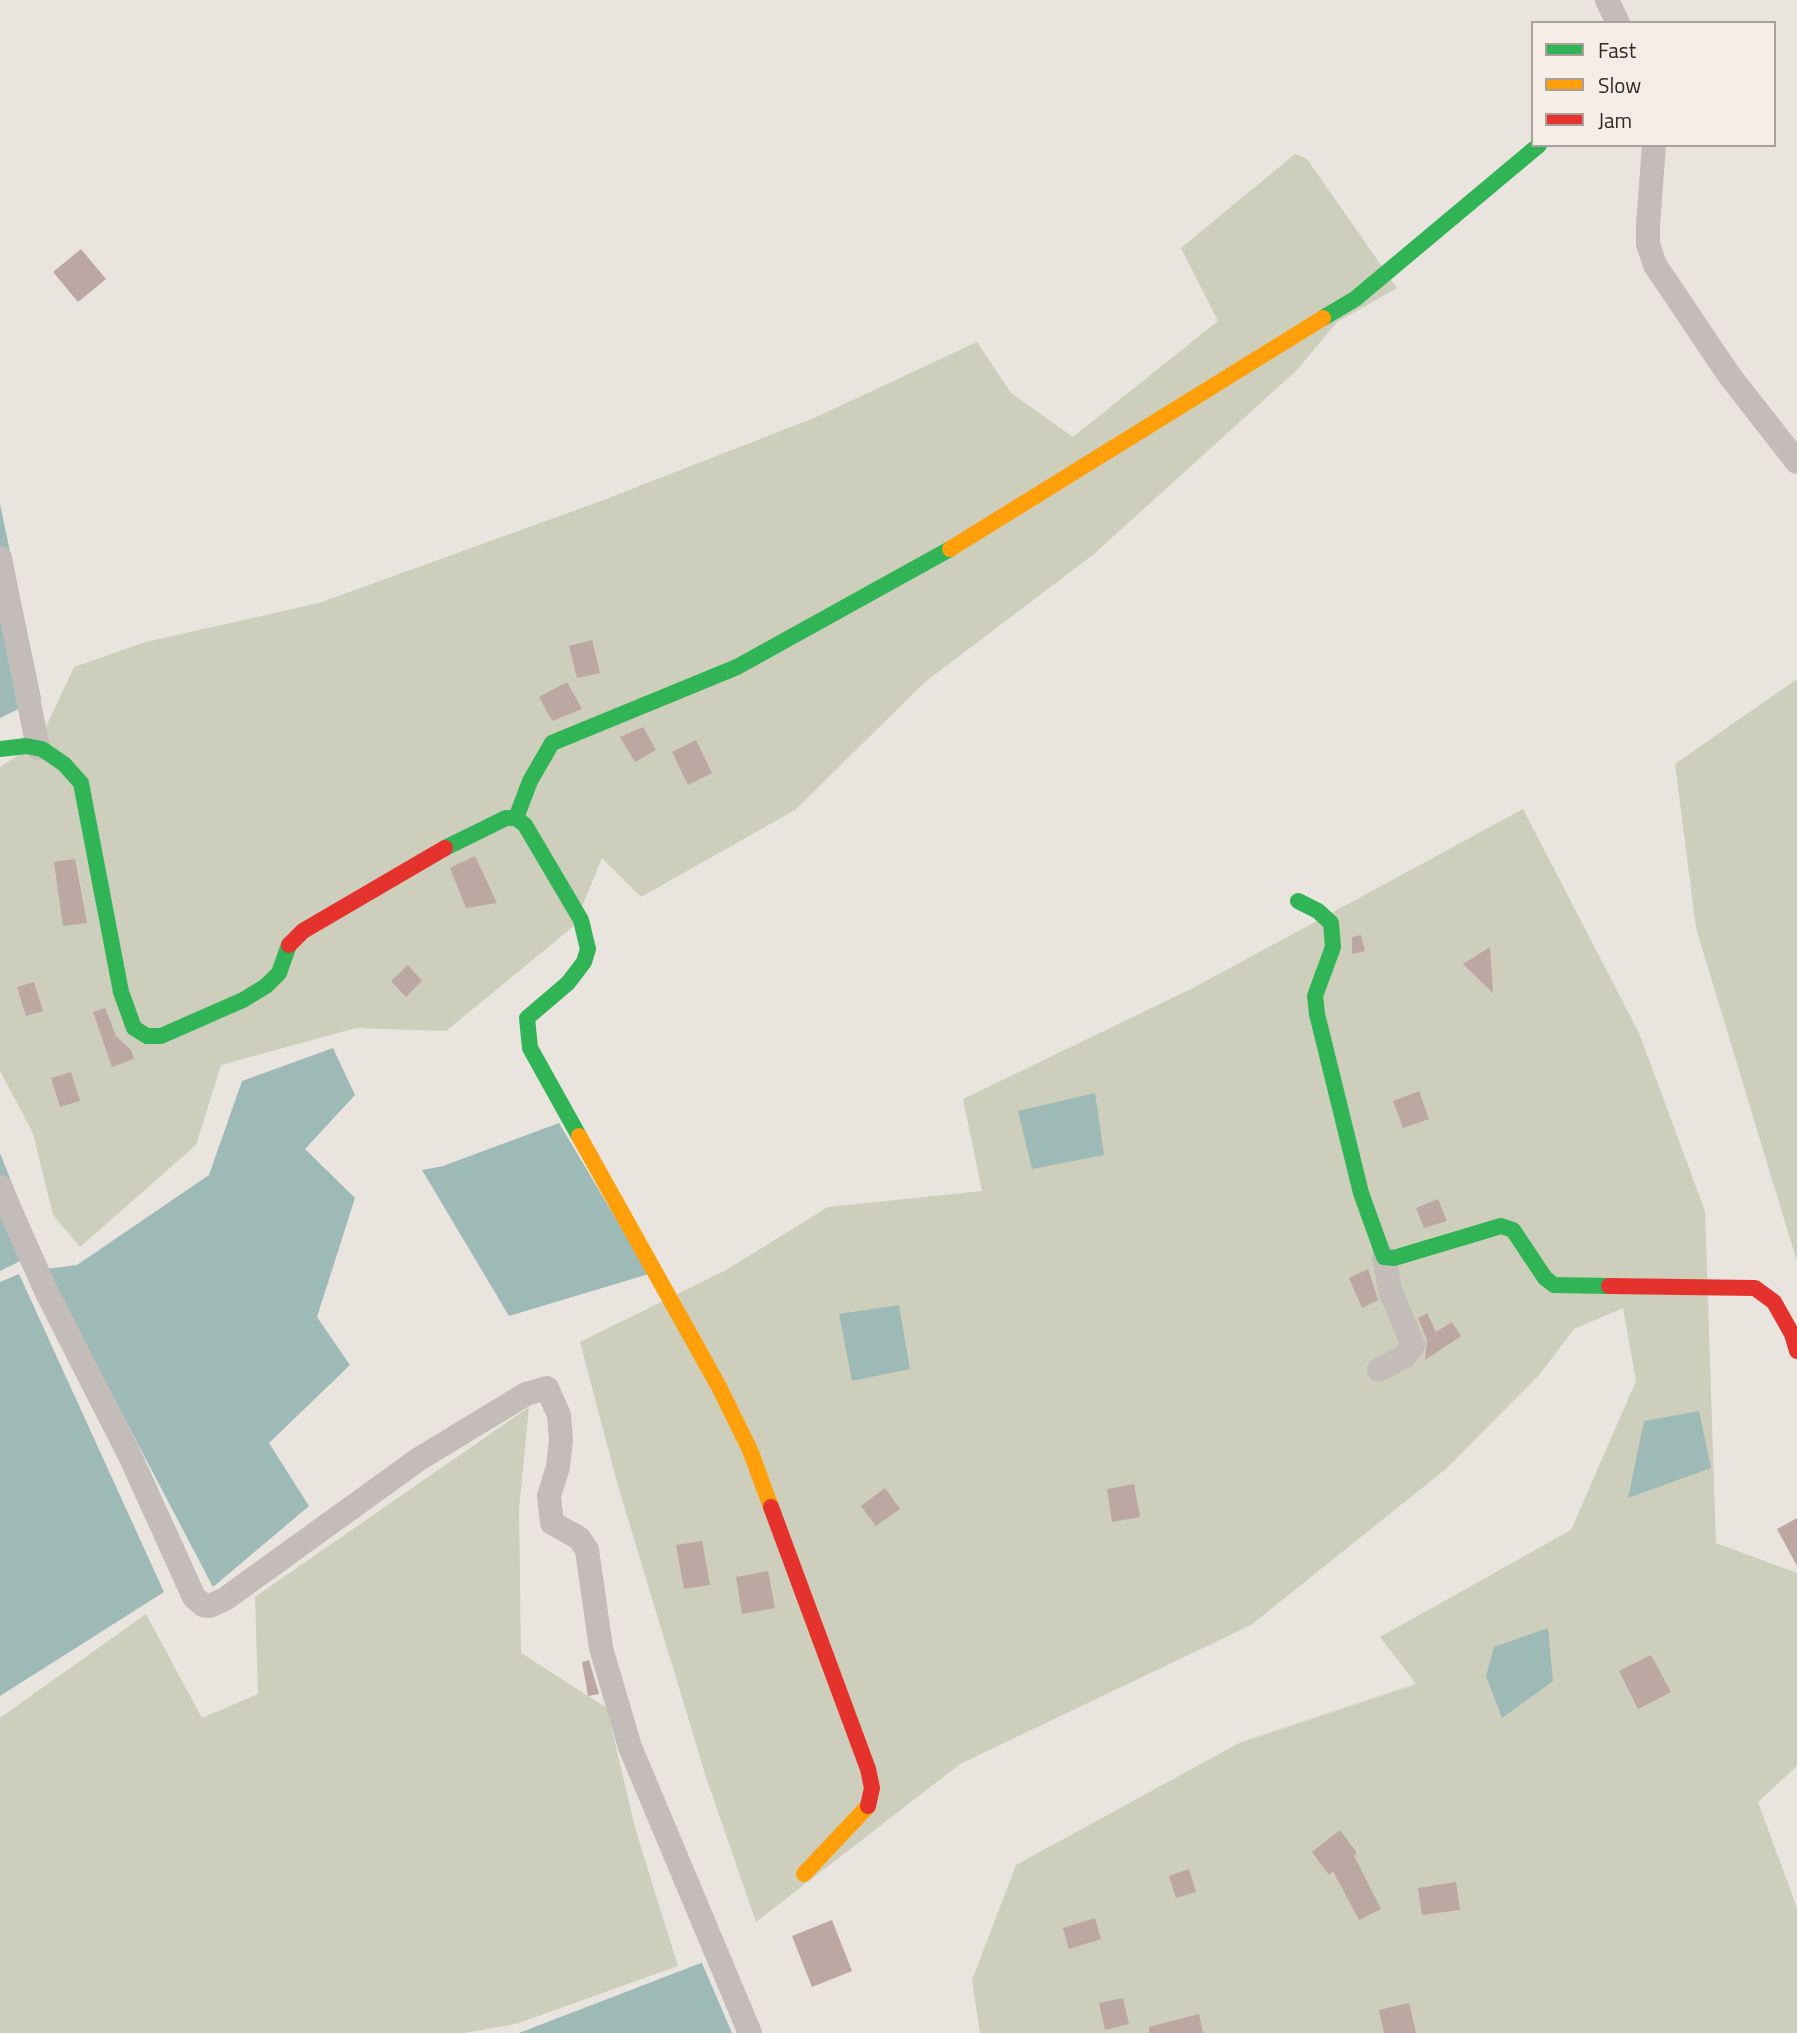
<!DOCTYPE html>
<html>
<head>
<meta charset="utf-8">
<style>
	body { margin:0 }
	#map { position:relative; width:1797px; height:2033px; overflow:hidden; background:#eae4df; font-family:"Titillium Web",sans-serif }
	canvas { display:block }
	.legend { position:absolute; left:1531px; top:21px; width:245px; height:126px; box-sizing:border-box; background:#f7ede7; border:2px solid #a99f9b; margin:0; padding:9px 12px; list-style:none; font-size:21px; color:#332a28 }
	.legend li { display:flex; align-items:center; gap:14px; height:35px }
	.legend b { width:35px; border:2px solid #a99f9b }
</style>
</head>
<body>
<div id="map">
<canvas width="1797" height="2033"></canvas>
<ul class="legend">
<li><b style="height:9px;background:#30b455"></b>Fast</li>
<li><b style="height:9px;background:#ff9f0a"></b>Slow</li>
<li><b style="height:9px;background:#e5322d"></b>Jam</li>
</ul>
</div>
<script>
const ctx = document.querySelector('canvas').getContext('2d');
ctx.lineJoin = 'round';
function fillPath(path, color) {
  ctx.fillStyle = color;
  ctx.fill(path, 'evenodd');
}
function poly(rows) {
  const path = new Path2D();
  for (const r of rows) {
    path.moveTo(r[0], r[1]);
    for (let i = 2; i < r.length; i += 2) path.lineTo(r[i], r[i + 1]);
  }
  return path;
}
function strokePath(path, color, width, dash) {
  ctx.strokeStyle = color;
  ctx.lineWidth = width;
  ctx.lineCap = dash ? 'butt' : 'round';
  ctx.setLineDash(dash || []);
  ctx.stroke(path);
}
fillPath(poly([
	[1295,154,1307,159,1397,288,1337,322,1297,370,1094,554,925,682,795,810,641,897,602,858,574,926,446,1031,356,1028,221,1065,196,1145,80,1247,53,1215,33,1133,0,1071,0,767,39,742,74,667,146,642,319,603,601,501,814,418,977,342,1011,393,1073,437,1218,321,1181,248],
	[1797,679,1797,1262,1696,928,1675,764],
	[1523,809,1639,1033,1705,1211,1716,1543,1797,1573,1797,1766,1758,1802,1797,1908,1797,2033,980,2033,972,1980,1016,1865,1239,1743,1416,1684,1380,1637,1571,1530,1636,1381,1623,1308,1574,1329,1539,1375,1447,1468,1251,1625,960,1764,756,1922,706,1777,618,1486,580,1342,726,1270,828,1207,982,1191,963,1099,1195,987],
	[529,1407,519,1509,521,1653,607,1708,635,1828,678,1966,516,2024,464,2033,0,2033,0,1718,146,1614,202,1718,258,1694,255,1597]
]), '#cdcebb');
fillPath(poly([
	[0,504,41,698,0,718],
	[333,1048,355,1095,305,1149,355,1198,317,1317,350,1365,269,1443,309,1506,213,1587,46,1269,77,1265,209,1175,242,1081],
	[1095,1093,1104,1155,1032,1169,1018,1111],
	[559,1123,649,1274,509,1316,422,1170,443,1166],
	[0,1153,39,1252,0,1271],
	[19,1274,164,1592,0,1696,0,1282],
	[899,1305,910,1369,852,1381,839,1314],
	[1699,1411,1711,1468,1628,1498,1644,1421],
	[1548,1628,1553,1681,1502,1718,1486,1676,1494,1647],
	[702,1963,732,2033,519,2033,701,1963]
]), '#9ebab6');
fillPath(poly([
	[81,249,106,279,78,302,53,272],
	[592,640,600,673,577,678,569,646],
	[567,682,582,709,552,721,539,697],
	[643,727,656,750,635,762,620,737],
	[696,740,712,773,688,785,672,752],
	[475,856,497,903,466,908,450,868],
	[75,859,87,923,63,926,54,862],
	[1361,935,1365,951,1352,954,1352,937],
	[1490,947,1493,993,1463,964],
	[408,965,422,981,406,997,391,981],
	[34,982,43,1011,26,1016,17,987],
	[105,1008,116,1036,131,1050,134,1059,112,1067,93,1012],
	[71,1072,80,1101,60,1107,51,1078],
	[1419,1091,1429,1119,1403,1128,1393,1101],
	[1438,1199,1447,1221,1424,1228,1416,1208],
	[1368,1269,1378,1300,1362,1308,1349,1278],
	[1427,1313,1436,1332,1452,1322,1461,1336,1425,1360,1427,1340,1418,1318],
	[1134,1484,1140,1517,1112,1522,1107,1489],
	[885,1488,900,1509,876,1526,861,1506],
	[1797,1518,1797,1566,1777,1529],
	[702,1541,710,1585,684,1589,676,1545],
	[768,1571,775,1608,742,1614,736,1577],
	[1651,1655,1671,1692,1638,1709,1619,1671],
	[589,1660,599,1694,588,1696,582,1662],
	[1340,1830,1357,1853,1354,1856,1381,1909,1359,1920,1333,1871,1329,1875,1312,1852],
	[1189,1869,1196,1892,1176,1898,1169,1876],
	[1456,1882,1460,1910,1422,1915,1418,1888],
	[1095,1918,1101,1939,1069,1949,1063,1928],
	[832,1920,852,1971,812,1987,792,1936],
	[1123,1998,1129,2024,1105,2030,1099,2003],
	[1409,2003,1416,2033,1384,2033,1379,2010],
	[1199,2014,1203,2033,1149,2033,1149,2027]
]), '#bca7a3');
strokePath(poly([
	[1607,0,1618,23],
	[1654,145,1648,225,1648,244,1655,265,1729,375,1797,462],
	[0,558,38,748],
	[0,1187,46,1291,130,1456,194,1597,203,1605,210,1606,225,1599,419,1459,526,1394,547,1388,559,1415,561,1440,558,1467,549,1496,552,1523,579,1538,587,1550,601,1648,630,1747,750,2033],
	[1379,1370,1405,1356,1413,1345,1390,1290,1384,1257]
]), '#c3bcb8', 24);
strokePath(poly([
	[1323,318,1355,299,1539,145],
	[0,749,26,746,42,749,64,764,81,783,121,992,134,1028,147,1036,161,1036,243,1000,266,986,279,973,289,945],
	[516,818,530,781,552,743,737,667,950,549],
	[445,848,506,818,516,818,525,825,581,920,588,949,584,962,568,983,527,1018,530,1048,579,1136],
	[1298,901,1318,911,1331,923,1333,947,1315,996,1317,1014,1361,1193,1384,1257,1394,1258,1501,1226,1513,1230,1545,1278,1554,1285,1609,1286]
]), '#30b455', 16);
strokePath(poly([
	[950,549,1323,318],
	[579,1136,718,1385,750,1450,771,1507],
	[804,1874,868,1806]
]), '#ff9f0a', 16);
strokePath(poly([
	[289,945,303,931,445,848],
	[1609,1286,1755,1288,1774,1302,1792,1334,1797,1351],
	[771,1507,868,1769,872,1788,868,1806]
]), '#e5322d', 16);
</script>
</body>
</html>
